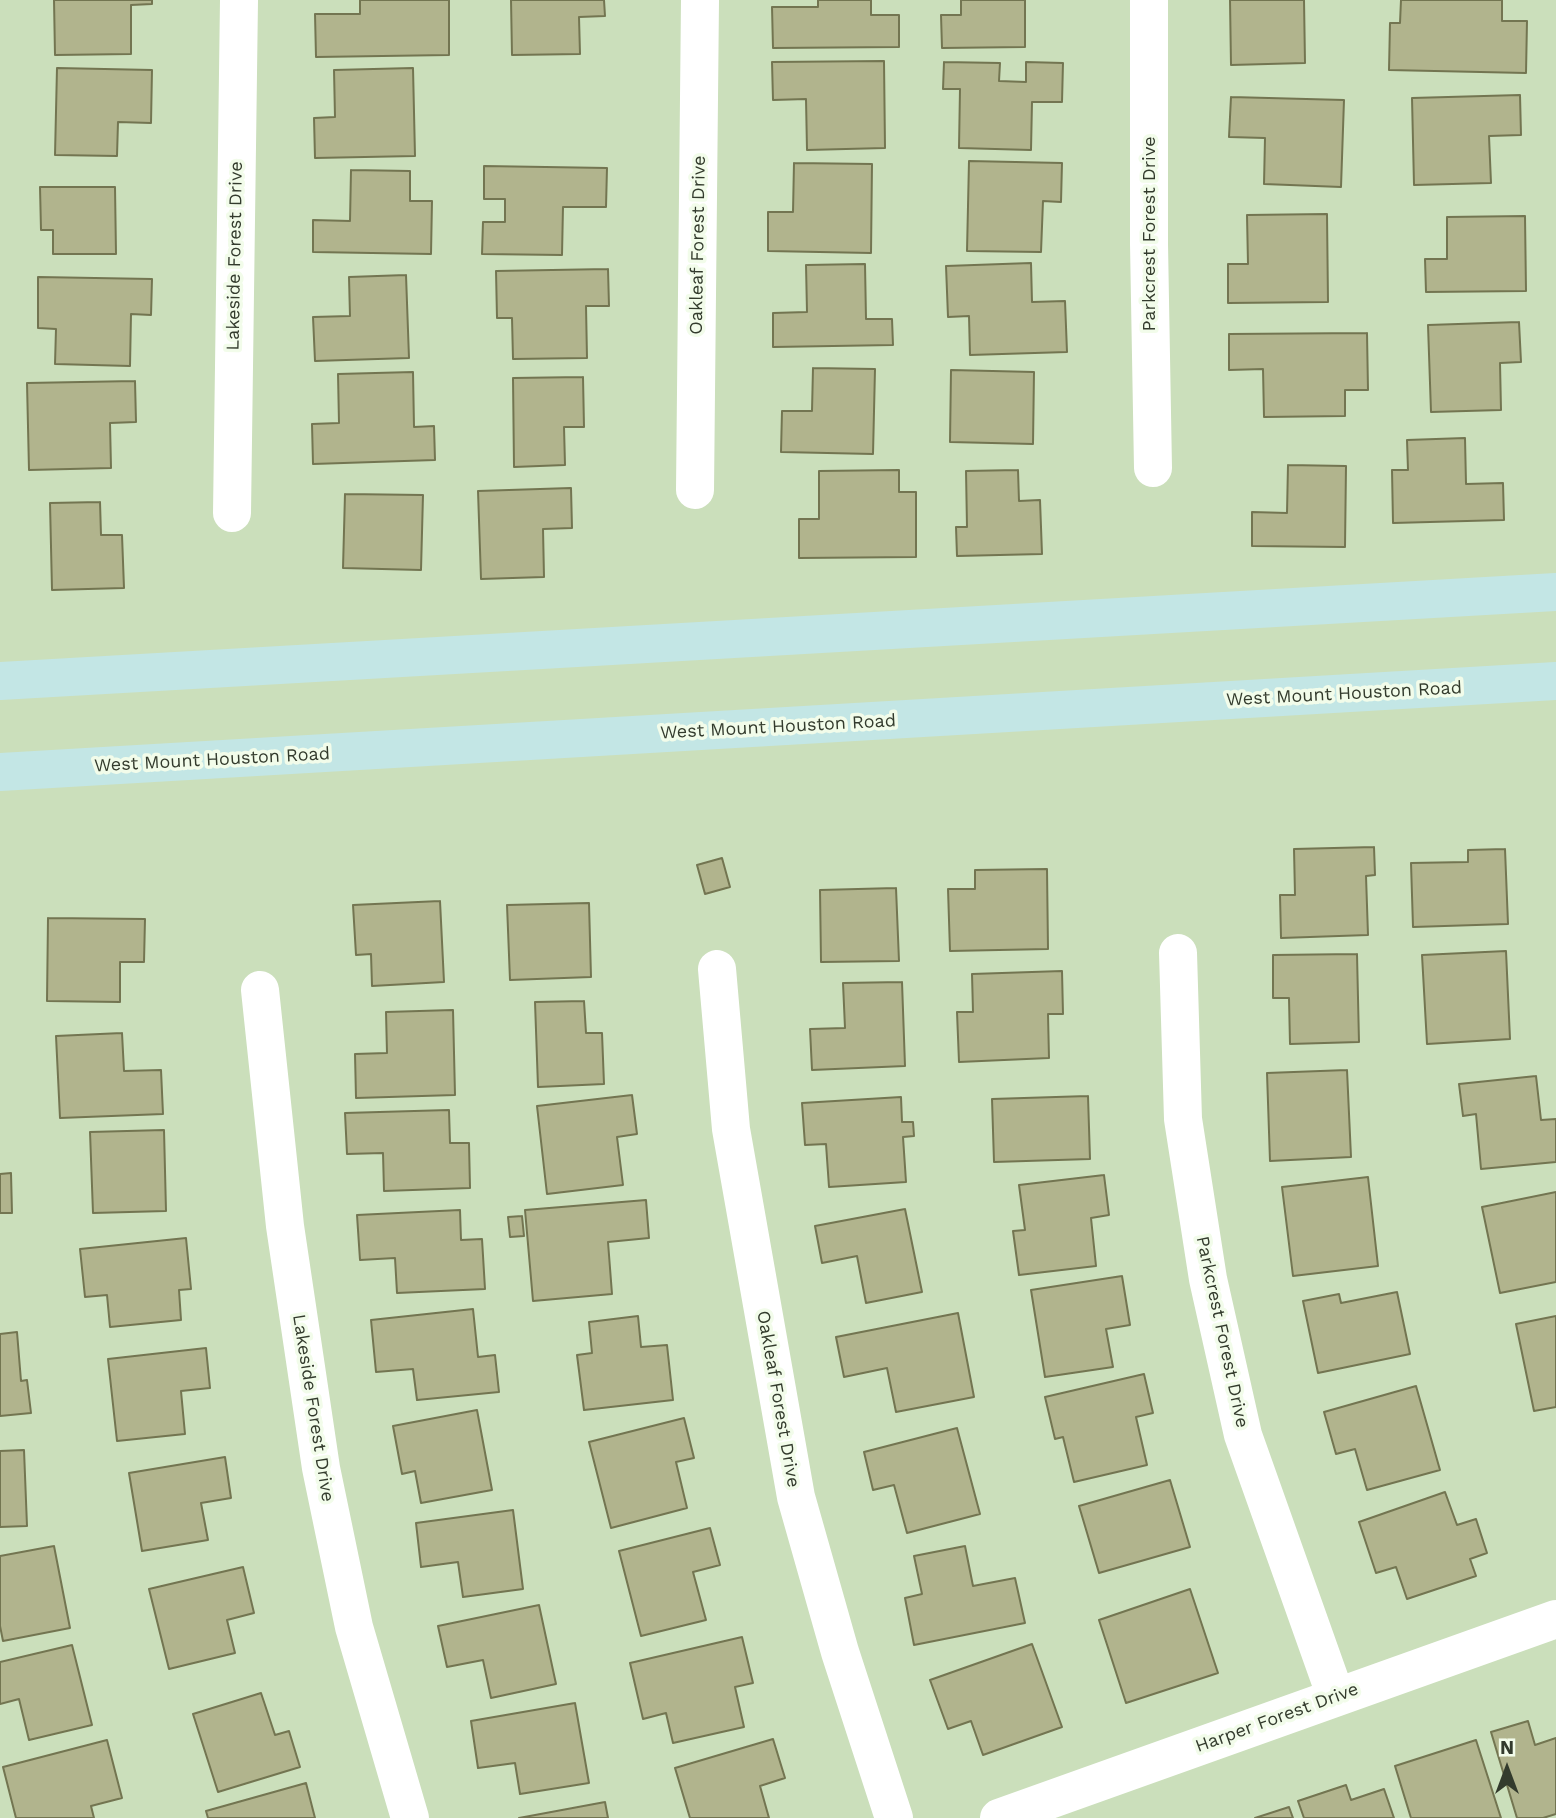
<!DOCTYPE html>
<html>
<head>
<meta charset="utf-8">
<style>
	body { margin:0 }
	#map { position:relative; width:1556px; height:1818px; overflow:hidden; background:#cbdfbb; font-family:"Work Sans",sans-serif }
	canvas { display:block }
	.north { position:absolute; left:1472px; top:1734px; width:70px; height:70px; -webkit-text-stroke:5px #f2fcea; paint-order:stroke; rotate:0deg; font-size:19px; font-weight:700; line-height:28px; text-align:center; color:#333b2d }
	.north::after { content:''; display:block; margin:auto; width:24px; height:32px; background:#333b2d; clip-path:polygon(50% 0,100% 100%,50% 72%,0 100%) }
</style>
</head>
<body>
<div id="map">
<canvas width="1556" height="1818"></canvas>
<div class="north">N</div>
</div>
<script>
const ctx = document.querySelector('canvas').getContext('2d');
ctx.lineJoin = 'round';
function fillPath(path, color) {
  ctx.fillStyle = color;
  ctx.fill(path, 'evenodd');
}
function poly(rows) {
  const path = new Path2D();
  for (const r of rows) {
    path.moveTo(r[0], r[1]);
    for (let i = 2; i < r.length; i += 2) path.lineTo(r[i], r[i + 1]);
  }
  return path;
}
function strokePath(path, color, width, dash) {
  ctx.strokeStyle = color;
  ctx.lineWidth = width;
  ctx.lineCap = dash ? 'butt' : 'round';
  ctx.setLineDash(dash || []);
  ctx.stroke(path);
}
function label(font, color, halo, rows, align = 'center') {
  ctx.font = font + ' "Work Sans",sans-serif';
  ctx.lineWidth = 7;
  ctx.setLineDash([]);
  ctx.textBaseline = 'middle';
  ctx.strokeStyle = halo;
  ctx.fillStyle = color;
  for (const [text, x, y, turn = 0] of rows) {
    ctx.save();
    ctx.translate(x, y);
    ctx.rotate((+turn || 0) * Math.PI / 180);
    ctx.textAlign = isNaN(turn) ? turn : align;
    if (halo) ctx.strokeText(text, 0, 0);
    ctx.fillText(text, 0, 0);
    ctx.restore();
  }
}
const building = poly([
	[54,0,152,0,152,4,131,5,131,54,55,55,54,0],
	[360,0,449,0,449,55,316,57,315,14,360,14,360,0],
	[511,0,604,0,605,16,579,17,580,54,512,55,511,0],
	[818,0,871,0,871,15,899,15,899,47,773,48,772,7,818,7,818,0],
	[961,0,1025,0,1025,47,942,48,941,15,961,15,961,0],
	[1230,0,1304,0,1305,63,1231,65,1230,0],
	[1401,0,1502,0,1502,21,1527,21,1526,73,1389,70,1390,23,1400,23,1401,0],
	[884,61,885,148,807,150,806,99,773,100,772,62,884,61],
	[944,62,1000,63,999,81,1026,82,1026,62,1063,63,1062,102,1032,102,1031,150,959,148,960,89,943,89,944,62],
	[57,68,152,70,151,123,118,122,117,156,55,155,57,68],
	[413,68,415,156,315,158,314,118,335,117,334,70,413,68],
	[1520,95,1521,135,1489,136,1491,183,1414,185,1412,98,1520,95],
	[1231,97,1344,100,1341,187,1264,184,1265,138,1229,137,1231,97],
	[969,161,1062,163,1061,202,1043,201,1041,252,967,251,969,161],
	[794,163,872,164,871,253,768,251,768,212,793,212,794,163],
	[484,166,607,168,606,207,563,207,562,255,482,254,483,222,505,222,505,199,484,199,484,166],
	[351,170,410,171,410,201,432,201,431,254,313,252,313,220,350,221,351,170],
	[40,187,115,187,116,254,53,254,53,230,41,230,40,187],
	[1327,214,1328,302,1228,303,1228,264,1248,264,1247,215,1327,214],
	[1525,216,1526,291,1426,292,1425,259,1447,259,1447,217,1525,216],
	[1031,263,1032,302,1065,301,1067,352,970,355,969,316,948,317,946,266,1031,263],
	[865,264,866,319,892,319,893,345,773,347,773,313,807,312,806,265,865,264],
	[608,269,609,306,586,306,587,358,513,359,512,318,497,318,496,271,608,269],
	[406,275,409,358,315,361,313,317,350,316,349,277,406,275],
	[38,277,152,279,151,315,131,314,130,366,55,364,56,329,38,328,38,277],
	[1519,322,1521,362,1500,363,1501,410,1431,412,1428,325,1519,322],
	[1367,333,1368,390,1345,390,1345,416,1264,417,1263,369,1229,370,1229,334,1367,333],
	[813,368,875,369,873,454,781,452,782,411,812,411,813,368],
	[951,370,1034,372,1033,444,950,442,951,370],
	[413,372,414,427,434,426,435,460,313,464,312,424,339,423,338,374,413,372],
	[583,377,584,427,564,427,565,465,514,467,513,378,583,377],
	[135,381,136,422,110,423,111,468,29,470,27,383,135,381],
	[1465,438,1466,484,1503,483,1504,520,1393,523,1392,470,1408,470,1407,440,1465,438],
	[1288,465,1346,466,1345,547,1252,546,1252,512,1287,513,1288,465],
	[899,470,899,492,916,492,916,557,799,558,799,519,819,519,819,471,899,470],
	[1018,470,1019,501,1040,500,1042,554,957,556,956,527,967,527,966,471,1018,470],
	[571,488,572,528,543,529,544,577,481,579,478,491,571,488],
	[345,494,423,495,421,570,343,568,345,494],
	[100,502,101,535,122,535,124,588,52,590,50,503,100,502],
	[1374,847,1375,875,1366,876,1368,935,1281,938,1280,895,1295,895,1294,849,1374,847],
	[1505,849,1508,924,1413,927,1411,863,1468,862,1468,850,1505,849],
	[722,858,730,887,705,894,697,865,722,858],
	[1047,869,1048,949,950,951,948,889,975,889,975,870,1047,869],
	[896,888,899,961,821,962,820,890,896,888],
	[440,901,444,982,372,986,371,954,356,955,353,905,440,901],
	[589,903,591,977,510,980,507,905,589,903],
	[48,918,145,919,144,962,120,962,120,1002,47,1001,48,918],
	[1506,951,1510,1039,1427,1044,1422,955,1506,951],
	[1357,954,1359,1042,1290,1044,1289,998,1273,998,1273,955,1357,954],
	[1062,971,1063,1014,1048,1014,1049,1058,959,1062,957,1012,973,1012,972,974,1062,971],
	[902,982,905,1066,812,1070,810,1029,845,1028,843,983,902,982],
	[584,1001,586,1033,602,1033,604,1084,538,1087,535,1002,584,1001],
	[453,1010,455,1095,356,1098,355,1054,387,1053,386,1012,453,1010],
	[122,1033,124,1071,161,1070,163,1114,60,1118,56,1036,122,1033],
	[1347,1070,1351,1157,1270,1161,1267,1073,1347,1070],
	[1536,1076,1541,1120,1556,1119,1556,1162,1481,1169,1476,1114,1463,1116,1459,1084,1536,1076],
	[632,1095,637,1134,617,1137,623,1185,547,1194,537,1106,632,1095],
	[1088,1096,1090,1159,994,1162,992,1099,1088,1096],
	[901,1097,902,1122,913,1122,914,1136,903,1137,906,1182,829,1187,826,1144,805,1145,802,1103,901,1097],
	[449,1110,450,1143,469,1143,470,1188,384,1191,383,1153,347,1154,345,1113,449,1110],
	[164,1130,166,1211,93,1213,90,1132,164,1130],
	[11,1173,12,1213,0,1213,0,1174,11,1173],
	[1104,1175,1109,1215,1091,1218,1096,1266,1019,1275,1013,1231,1025,1230,1019,1185,1104,1175],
	[1368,1177,1378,1266,1293,1276,1282,1187,1368,1177],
	[1556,1192,1556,1282,1500,1293,1482,1207,1556,1192],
	[646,1200,649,1238,608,1242,612,1294,533,1301,525,1210,646,1200],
	[905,1209,922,1292,866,1303,857,1256,822,1263,815,1226,905,1209],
	[460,1210,461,1240,482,1239,485,1289,397,1293,395,1258,360,1260,357,1215,460,1210],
	[522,1216,524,1236,510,1237,508,1217,522,1216],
	[186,1238,191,1289,179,1290,181,1320,110,1327,107,1295,85,1297,80,1249,186,1238],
	[1122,1276,1130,1325,1106,1329,1113,1367,1045,1377,1031,1290,1122,1276],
	[1397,1292,1410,1354,1318,1373,1303,1301,1339,1294,1341,1303,1397,1292],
	[473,1309,478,1357,495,1355,499,1392,417,1400,413,1369,376,1372,371,1320,473,1309],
	[958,1313,974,1397,896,1412,887,1368,844,1377,836,1337,958,1313],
	[638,1316,641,1347,667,1345,673,1400,584,1410,577,1355,592,1353,589,1322,638,1316],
	[1556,1316,1556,1407,1534,1411,1516,1324,1556,1316],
	[17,1332,21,1381,27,1380,31,1413,0,1416,0,1334,17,1332],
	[206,1348,210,1388,181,1391,185,1434,117,1441,108,1359,206,1348],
	[1144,1374,1153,1413,1136,1417,1147,1465,1074,1482,1063,1437,1055,1439,1045,1397,1144,1374],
	[1416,1386,1440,1470,1367,1490,1355,1449,1336,1454,1324,1412,1416,1386],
	[477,1410,492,1490,421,1503,415,1471,402,1474,393,1426,477,1410],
	[684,1418,694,1458,676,1462,687,1508,611,1528,589,1442,684,1418],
	[957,1428,980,1514,907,1533,894,1485,873,1490,864,1452,957,1428],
	[24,1450,27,1526,0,1527,0,1451,24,1450],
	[225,1457,231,1498,201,1503,208,1540,142,1551,129,1473,225,1457],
	[1170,1480,1190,1547,1099,1573,1079,1506,1170,1480],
	[1445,1492,1457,1525,1476,1519,1487,1553,1470,1559,1476,1576,1407,1599,1396,1567,1376,1573,1359,1522,1445,1492],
	[513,1510,523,1589,463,1597,458,1562,421,1567,416,1523,513,1510],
	[710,1528,720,1565,693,1572,706,1620,641,1636,619,1551,710,1528],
	[54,1546,70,1628,3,1641,0,1626,0,1556,54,1546],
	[965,1546,973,1586,1015,1578,1025,1623,914,1645,905,1598,922,1594,914,1556,965,1546],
	[243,1567,254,1613,227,1620,235,1653,169,1669,149,1589,243,1567],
	[1190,1589,1218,1673,1126,1703,1099,1620,1190,1589],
	[539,1605,556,1684,491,1698,483,1660,447,1667,438,1626,539,1605],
	[742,1637,753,1683,735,1687,744,1727,673,1743,666,1713,643,1719,630,1663,742,1637],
	[1032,1644,1062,1727,983,1755,971,1721,948,1729,930,1680,1032,1644],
	[72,1645,92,1725,29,1740,19,1699,0,1704,0,1662,72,1645],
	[261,1693,275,1735,289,1731,300,1767,218,1792,193,1714,261,1693],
	[575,1703,589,1783,520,1794,515,1763,478,1768,471,1721,575,1703],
	[1528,1721,1535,1745,1556,1738,1556,1814,1543,1818,1517,1818,1491,1732,1528,1721],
	[773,1739,785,1778,760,1786,769,1818,690,1818,675,1768,773,1739],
	[107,1740,122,1798,91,1806,94,1818,16,1818,3,1767,107,1740],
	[1476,1740,1501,1818,1411,1818,1395,1766,1476,1740],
	[306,1783,315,1818,208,1818,206,1811,306,1783],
	[1346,1785,1351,1800,1384,1789,1394,1818,1304,1818,1298,1801,1346,1785],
	[605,1802,608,1818,519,1818,605,1802],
	[1289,1807,1293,1818,1255,1818,1289,1807]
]);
fillPath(building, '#b1b48d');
strokePath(building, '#737551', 2);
strokePath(poly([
	[1149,0,1149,244,1153,468],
	[695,490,700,0],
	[232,513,239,0],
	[1178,953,1183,1119,1208,1279,1243,1435,1336,1697],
	[717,969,731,1129,796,1497,840,1652,894,1818],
	[260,990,285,1226,321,1468,354,1627,410,1818],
	[999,1818,1556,1619]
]), '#fff', 38);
strokePath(poly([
	[0,681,1556,592],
	[0,772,1556,681]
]), '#c3e6e5', 38);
label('18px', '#333b2d', '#f2fcea', [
	["Parkcrest Forest Drive",1150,234,-90],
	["Oakleaf Forest Drive",698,245,-89],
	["Lakeside Forest Drive",235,256,-89],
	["West Mount Houston Road",1344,694,-3],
	["West Mount Houston Road",778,727,-3],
	["West Mount Houston Road",212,760,-3],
	["Parkcrest Forest Drive",1222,1332,78],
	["Oakleaf Forest Drive",778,1399,80],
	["Lakeside Forest Drive",313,1408,81],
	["Harper Forest Drive",1277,1718,-20]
]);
</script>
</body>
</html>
